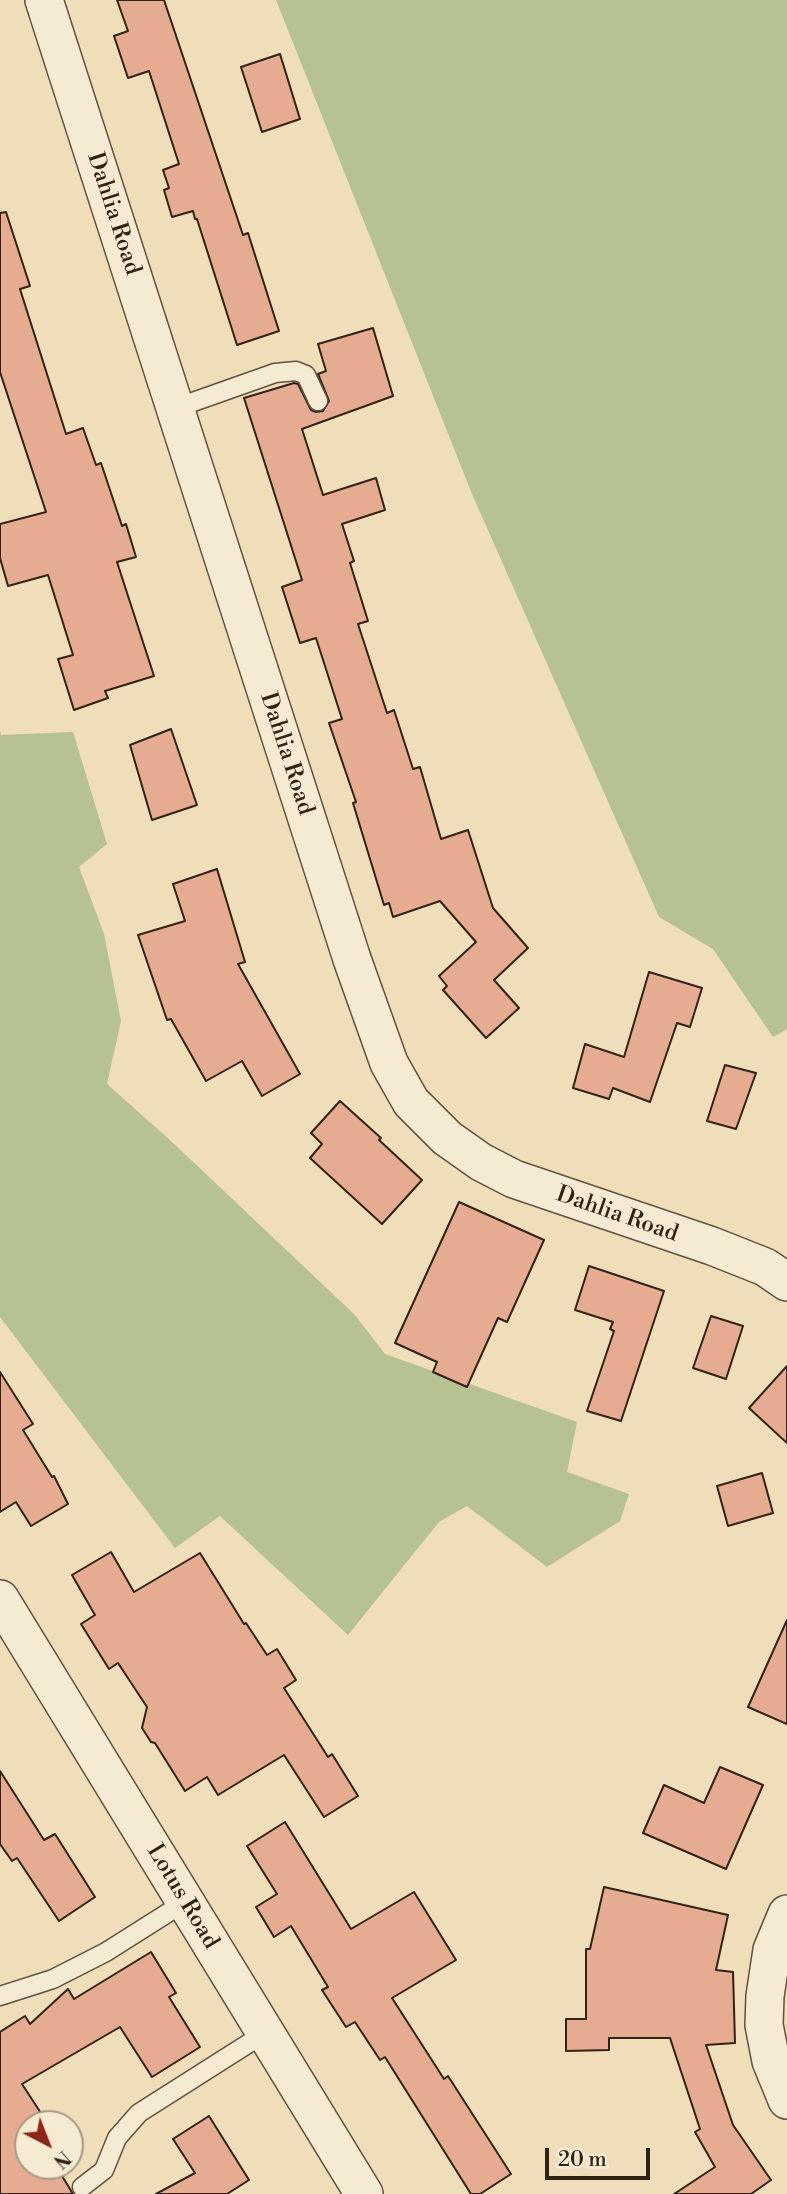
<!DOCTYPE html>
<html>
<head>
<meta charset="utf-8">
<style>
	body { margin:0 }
	#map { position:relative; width:787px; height:2194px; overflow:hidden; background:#efdeb9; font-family:"Libre Bodoni",serif }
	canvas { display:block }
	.north { position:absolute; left:14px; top:2110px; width:70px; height:70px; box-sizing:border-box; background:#f5ead2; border:2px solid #a79a87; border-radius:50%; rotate:138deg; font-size:19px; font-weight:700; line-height:28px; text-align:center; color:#322216 }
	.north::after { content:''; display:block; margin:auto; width:24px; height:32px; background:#8f2418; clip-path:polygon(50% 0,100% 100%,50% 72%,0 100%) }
	.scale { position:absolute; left:545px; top:2148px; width:105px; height:32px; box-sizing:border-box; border:4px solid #322216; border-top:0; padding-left:9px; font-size:21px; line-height:24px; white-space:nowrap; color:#322216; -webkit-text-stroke:5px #f5ead2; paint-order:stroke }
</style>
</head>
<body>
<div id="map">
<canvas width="787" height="2194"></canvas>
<div class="north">N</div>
<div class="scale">20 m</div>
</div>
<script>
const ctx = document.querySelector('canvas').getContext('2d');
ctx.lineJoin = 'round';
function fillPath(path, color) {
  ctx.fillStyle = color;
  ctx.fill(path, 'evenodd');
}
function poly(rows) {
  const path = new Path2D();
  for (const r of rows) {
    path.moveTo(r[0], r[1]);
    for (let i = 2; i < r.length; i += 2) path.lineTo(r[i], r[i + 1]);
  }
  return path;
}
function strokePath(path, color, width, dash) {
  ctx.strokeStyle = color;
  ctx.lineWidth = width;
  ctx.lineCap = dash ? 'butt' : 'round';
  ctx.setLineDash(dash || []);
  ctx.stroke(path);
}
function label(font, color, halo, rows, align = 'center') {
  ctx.font = font + ' "Libre Bodoni",serif';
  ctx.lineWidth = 5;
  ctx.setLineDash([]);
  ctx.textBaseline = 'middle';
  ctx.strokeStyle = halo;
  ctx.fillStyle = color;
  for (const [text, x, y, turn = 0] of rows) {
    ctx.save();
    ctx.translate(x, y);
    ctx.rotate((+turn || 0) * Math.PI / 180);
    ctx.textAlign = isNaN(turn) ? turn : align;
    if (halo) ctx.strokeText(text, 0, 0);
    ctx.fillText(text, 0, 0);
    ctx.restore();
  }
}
fillPath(poly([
	[276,0,787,0,787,1029,773,1037,713,949,659,917,472,494],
	[0,731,1,735,73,732,107,844,79,867,104,934,121,1021,107,1084,171,1141,355,1315,385,1354,577,1422,567,1472,629,1494,620,1521,547,1567,467,1506,439,1522,348,1635,220,1516,175,1548,0,1317]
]), '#b6c291');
const building = poly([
	[117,0,164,0,243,235,248,233,279,331,237,345,197,219,195,219,193,211,172,217,164,190,169,188,163,170,179,164,149,71,128,78,114,36,128,31,117,0],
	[280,54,300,119,262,132,241,67,280,54],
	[6,212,30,286,20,289,66,434,83,428,96,465,101,463,122,526,126,524,136,557,117,562,154,676,105,691,108,698,74,710,58,659,73,655,48,575,8,586,0,558,0,524,46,512,0,372,0,213,6,212],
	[373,328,393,396,302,429,323,495,376,478,385,510,342,524,354,561,350,563,368,621,358,624,387,713,394,710,413,769,420,767,441,839,468,830,493,908,528,948,494,980,519,1008,486,1038,443,990,447,986,439,976,476,942,440,901,393,917,389,903,384,905,353,803,356,802,329,723,342,719,316,638,300,643,282,587,302,580,244,398,294,383,298,384,311,410,316,412,323,411,329,401,318,374,326,371,318,344,373,328],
	[171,729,197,805,152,820,130,745,171,729],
	[217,869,245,962,238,964,300,1074,262,1096,242,1061,206,1081,171,1019,167,1020,138,935,185,921,173,884,217,869],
	[649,972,702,988,690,1027,677,1023,650,1102,613,1088,609,1099,573,1088,585,1044,624,1057,649,972],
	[725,1065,756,1073,736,1129,707,1121,725,1065],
	[340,1101,381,1138,379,1140,422,1180,382,1224,310,1158,322,1144,311,1133,340,1101],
	[459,1202,544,1240,507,1322,498,1318,467,1387,433,1372,437,1362,395,1343,459,1202],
	[589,1266,664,1291,621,1421,587,1411,614,1331,610,1329,613,1322,575,1310,589,1266],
	[711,1316,743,1326,726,1379,693,1368,711,1316],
	[787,1366,787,1443,749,1408,787,1366],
	[0,1372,33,1424,23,1430,52,1477,54,1476,68,1504,31,1526,16,1502,0,1512,0,1372],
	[762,1473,773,1513,728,1526,717,1486,762,1473],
	[111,1552,134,1592,200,1553,244,1624,246,1623,267,1655,277,1649,296,1680,284,1688,328,1757,332,1754,358,1796,324,1817,284,1755,218,1795,207,1777,185,1791,155,1743,151,1742,142,1728,147,1707,118,1663,109,1669,81,1624,95,1615,72,1575,111,1552],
	[787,1620,787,1724,748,1707,787,1620],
	[720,1767,763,1785,726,1869,643,1833,664,1785,704,1803,720,1767],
	[0,1771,44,1840,55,1834,95,1897,59,1921,17,1858,12,1861,0,1844,0,1771],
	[285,1822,351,1929,414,1892,456,1960,392,1998,444,2079,448,2076,511,2174,480,2194,471,2194,385,2057,380,2060,355,2022,346,2027,322,1990,328,1987,291,1926,274,1937,256,1907,277,1894,247,1846,285,1822],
	[604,1887,728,1915,716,1970,733,1972,735,2043,706,2045,733,2125,771,2180,751,2194,674,2194,715,2167,695,2132,700,2129,670,2038,609,2038,609,2050,566,2051,566,2019,586,2019,586,1949,590,1949,604,1887],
	[151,1952,176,1993,169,1997,200,2047,152,2077,120,2027,22,2084,48,2124,28,2124,28,2166,56,2166,73,2194,0,2194,0,2032,25,2016,30,2024,68,1989,74,1999,151,1952],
	[209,2116,249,2180,227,2194,156,2194,195,2173,173,2139,209,2116]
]);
fillPath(building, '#e6ac91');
strokePath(building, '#322216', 2);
const lane = poly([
	[176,408,275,373,296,371,306,375,318,401],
	[0,1996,53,1979,106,1952,185,1902],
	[82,2187,104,2170,117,2138,139,2113,265,2033]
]);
const street = poly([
	[44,0,352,959,389,1063,411,1102,447,1138,481,1162,514,1179,712,1246,765,1267,787,1282],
	[0,1599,364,2194],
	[787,1914,772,1950,765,1996,764,2025,771,2061,787,2100]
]);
strokePath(lane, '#61513f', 21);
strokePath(street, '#61513f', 40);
strokePath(lane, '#f5ead2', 18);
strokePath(street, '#f5ead2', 37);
label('23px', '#322216', '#f5ead2', [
	["Dahlia Road",113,214,72],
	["Dahlia Road",286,754,72],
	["Dahlia Road",617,1215,19],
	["Lotus Road",182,1897,59]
]);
</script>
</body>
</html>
